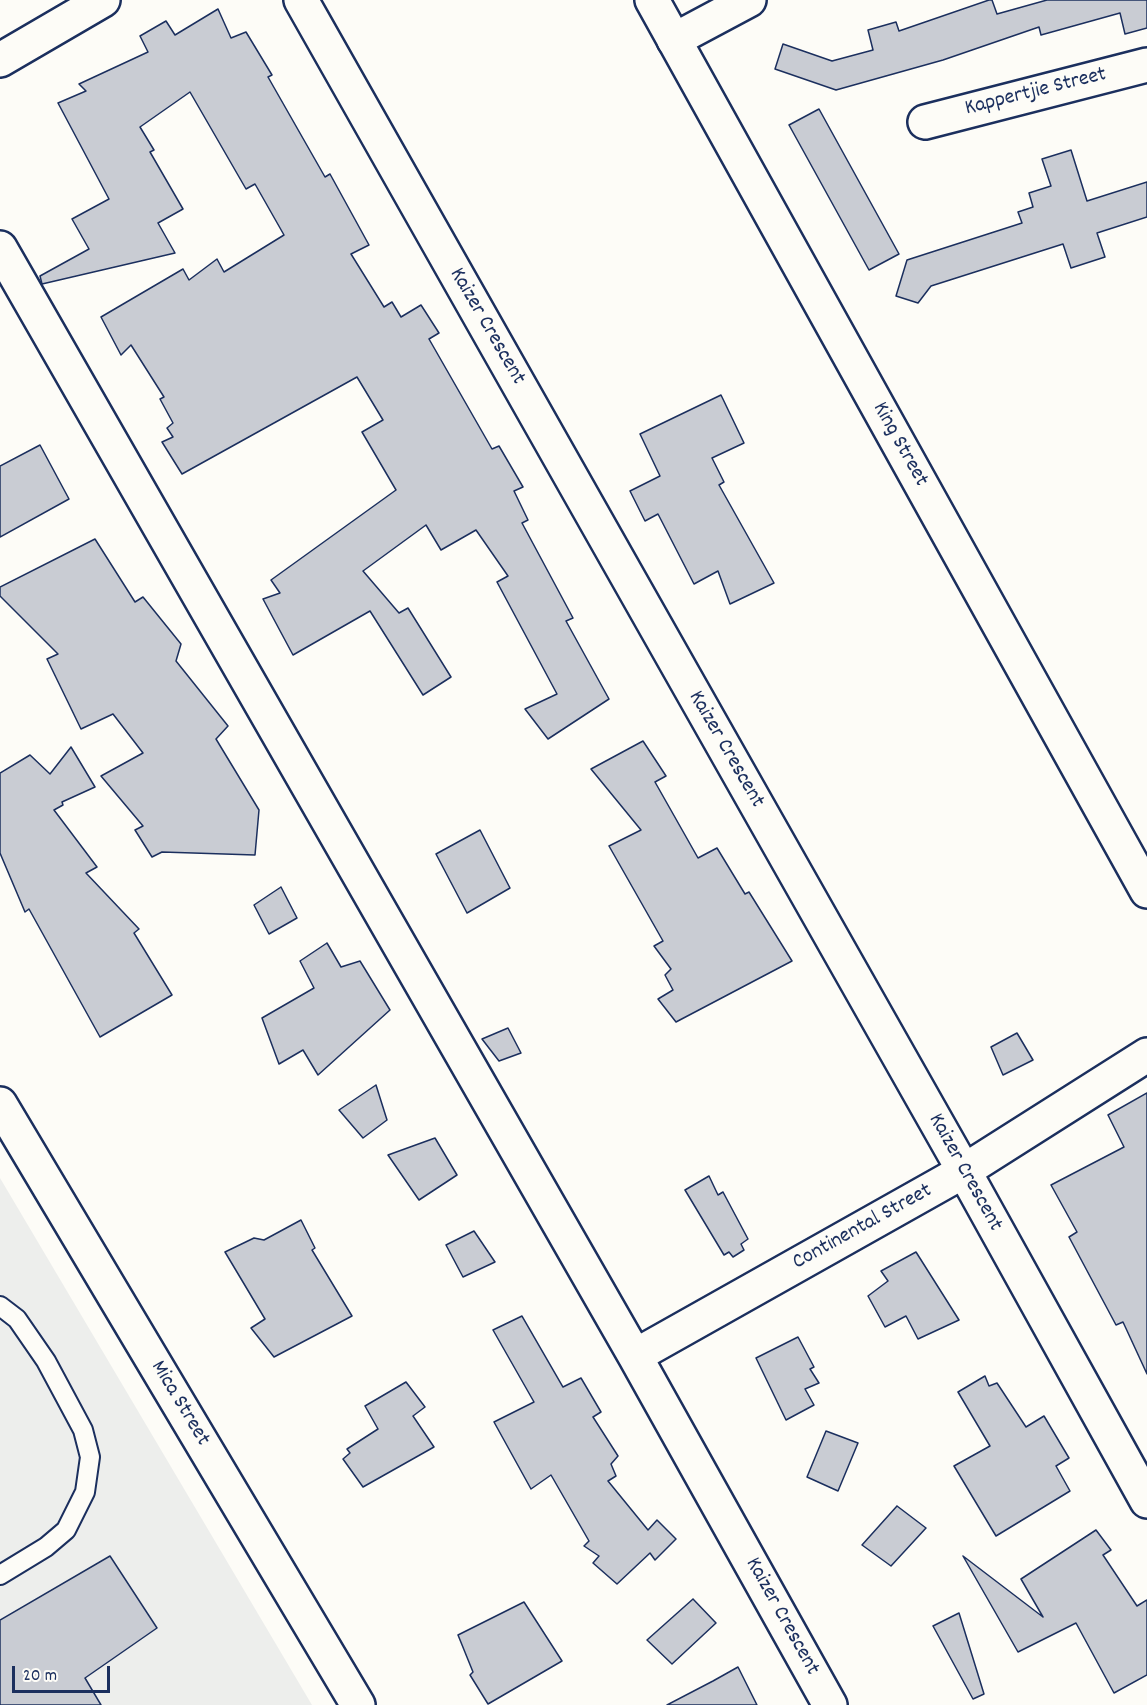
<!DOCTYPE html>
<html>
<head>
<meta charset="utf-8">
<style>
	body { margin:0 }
	#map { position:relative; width:1147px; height:1705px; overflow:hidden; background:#fdfcf7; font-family:Dekko,sans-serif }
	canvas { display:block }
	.scale { position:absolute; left:12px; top:1666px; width:98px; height:27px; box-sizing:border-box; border:3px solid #1b2f5e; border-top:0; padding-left:8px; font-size:18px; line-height:21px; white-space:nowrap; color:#1b2f5e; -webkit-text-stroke:4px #fdfcf7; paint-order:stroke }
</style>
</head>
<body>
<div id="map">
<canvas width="1147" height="1705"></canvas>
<div class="scale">20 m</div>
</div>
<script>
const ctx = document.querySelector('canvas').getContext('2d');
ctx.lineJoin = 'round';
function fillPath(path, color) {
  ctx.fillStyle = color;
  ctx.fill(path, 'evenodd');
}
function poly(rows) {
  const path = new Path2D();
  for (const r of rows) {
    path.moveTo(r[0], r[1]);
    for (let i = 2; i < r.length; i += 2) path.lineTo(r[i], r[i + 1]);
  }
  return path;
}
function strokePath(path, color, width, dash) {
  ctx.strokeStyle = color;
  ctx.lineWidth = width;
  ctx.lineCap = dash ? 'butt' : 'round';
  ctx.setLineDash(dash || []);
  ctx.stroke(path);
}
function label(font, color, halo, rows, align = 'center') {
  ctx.font = font + ' Dekko,sans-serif';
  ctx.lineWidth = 4.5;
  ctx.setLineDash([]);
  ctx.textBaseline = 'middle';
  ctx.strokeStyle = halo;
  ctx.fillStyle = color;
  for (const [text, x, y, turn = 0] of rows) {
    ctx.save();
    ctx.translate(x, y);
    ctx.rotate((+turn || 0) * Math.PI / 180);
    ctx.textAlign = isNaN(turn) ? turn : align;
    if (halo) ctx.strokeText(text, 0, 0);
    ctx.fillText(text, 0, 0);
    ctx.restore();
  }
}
fillPath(poly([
	[0,1178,312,1705,0,1705]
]), '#edeeec');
const building = poly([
	[989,0,992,0,997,14,1047,0,1147,0,1147,28,1125,34,1120,13,1041,35,1039,27,943,60,836,90,775,69,783,44,832,61,873,50,868,30,896,22,899,31,989,0],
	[218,9,231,38,246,32,272,75,268,77,325,177,330,174,369,245,351,254,384,307,392,302,401,317,421,305,439,333,429,339,492,449,499,446,523,487,514,491,528,520,522,523,573,618,566,621,609,699,548,739,525,709,557,694,497,582,508,576,476,530,441,550,426,525,363,571,399,613,408,608,451,677,423,695,370,611,293,655,263,599,280,593,271,580,396,490,362,432,383,420,357,377,182,474,162,442,173,437,167,428,173,423,160,399,164,397,131,345,121,355,101,317,183,269,189,280,217,259,224,272,284,235,255,184,246,189,190,92,140,127,154,150,150,152,183,209,158,223,175,253,42,284,40,276,89,249,72,219,109,199,58,103,86,91,79,84,148,52,140,36,166,21,175,35,218,9],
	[819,109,899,254,869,270,789,125,819,109],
	[1071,150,1087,201,1147,182,1147,217,1097,233,1105,257,1071,268,1063,244,931,286,918,303,896,296,907,260,1022,223,1018,212,1033,207,1029,193,1051,186,1042,159,1071,150],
	[721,395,744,443,712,458,724,482,719,485,774,583,730,604,718,571,694,584,658,514,645,521,630,491,660,476,640,434,721,395],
	[40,445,69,499,0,537,0,466,40,445],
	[95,539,135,602,143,597,181,644,176,661,228,726,216,739,259,810,255,855,162,852,152,857,135,830,143,826,101,776,143,753,113,714,81,729,47,659,58,654,0,596,0,587,95,539],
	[643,741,666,776,655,782,698,858,717,848,745,894,749,892,792,961,676,1022,658,999,673,990,665,975,671,969,654,946,663,941,609,846,641,830,591,769,643,741],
	[71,747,95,787,62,802,63,805,54,810,97,867,86,873,139,929,134,933,172,995,100,1037,29,909,25,912,0,853,0,773,30,755,50,774,71,747],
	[480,830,510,888,467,913,436,854,480,830],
	[281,887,297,918,269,934,254,905,281,887],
	[327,943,341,967,360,961,390,1010,318,1075,303,1050,279,1064,262,1018,314,988,300,961,327,943],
	[508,1028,521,1053,499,1061,482,1039,508,1028],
	[1017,1033,1033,1060,1003,1075,991,1047,1017,1033],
	[376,1085,387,1120,363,1138,339,1110,376,1085],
	[1147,1093,1147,1374,1123,1322,1116,1325,1069,1237,1077,1232,1051,1185,1124,1147,1108,1115,1147,1093],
	[435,1138,457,1175,419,1200,388,1155,435,1138],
	[709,1176,718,1195,723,1192,748,1239,741,1244,744,1250,733,1257,729,1252,724,1255,685,1190,709,1176],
	[301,1220,315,1248,312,1250,352,1316,274,1357,251,1328,265,1319,225,1252,254,1238,264,1240,301,1220],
	[474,1231,495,1262,463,1277,446,1245,474,1231],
	[916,1252,959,1320,918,1339,906,1316,885,1327,868,1296,888,1281,881,1271,916,1252],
	[522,1316,563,1387,581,1378,601,1412,593,1417,618,1456,611,1464,616,1476,608,1481,648,1530,657,1520,676,1539,655,1560,650,1553,617,1584,593,1563,599,1556,584,1546,589,1541,551,1475,531,1489,494,1422,534,1402,493,1330,522,1316],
	[798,1337,814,1367,810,1369,819,1383,805,1389,814,1405,786,1420,756,1358,798,1337],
	[985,1376,989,1386,997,1383,1026,1427,1044,1416,1069,1458,1056,1466,1070,1491,996,1536,954,1466,990,1446,958,1392,985,1376],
	[406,1382,425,1407,413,1416,434,1447,363,1487,343,1459,350,1453,347,1449,378,1429,365,1406,406,1382],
	[826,1431,858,1443,838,1491,807,1477,826,1431],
	[897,1506,926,1528,891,1566,862,1545,897,1506],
	[1096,1530,1111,1550,1103,1555,1137,1606,1147,1600,1147,1675,1114,1693,1076,1623,1018,1652,963,1556,1043,1617,1021,1579,1096,1530],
	[110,1556,157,1628,85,1678,101,1705,0,1705,0,1620,110,1556],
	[693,1599,716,1623,672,1664,647,1640,693,1599],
	[524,1602,562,1661,488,1704,470,1675,473,1672,458,1635,524,1602],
	[959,1613,984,1694,973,1699,933,1626,959,1613],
	[738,1667,757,1705,667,1705,713,1681,738,1667]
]);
fillPath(building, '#c9ccd3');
strokePath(building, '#1b2f5e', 1.5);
const service = poly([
	[0,1306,17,1319,46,1361,83,1430,90,1457,85,1492,66,1530,46,1547,0,1575]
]);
const minor = poly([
	[301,0,964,1171,1147,1501],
	[674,40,749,0],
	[0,60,103,0],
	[925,122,1147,65],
	[0,248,635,1356,830,1705],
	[0,1104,358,1705],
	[635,1356,964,1171,1147,1055]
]);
const tertiary = poly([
	[652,0,1147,891]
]);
strokePath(service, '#1b2f5e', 22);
strokePath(minor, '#1b2f5e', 38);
strokePath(tertiary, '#1b2f5e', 38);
strokePath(service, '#fdfcf7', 18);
strokePath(minor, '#fdfcf7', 33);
strokePath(tertiary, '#fdfcf7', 33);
label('22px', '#1b2f5e', '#fdfcf7', [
	["Kappertjie Street",1036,93,-14],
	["Kaizer Crescent",486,327,60],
	["King Street",899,445,61],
	["Kaizer Crescent",725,750,60],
	["Kaizer Crescent",964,1173,61],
	["Continental Street",863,1228,-29],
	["Mica Street",179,1404,59],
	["Kaizer Crescent",781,1617,61]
]);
</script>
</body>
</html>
